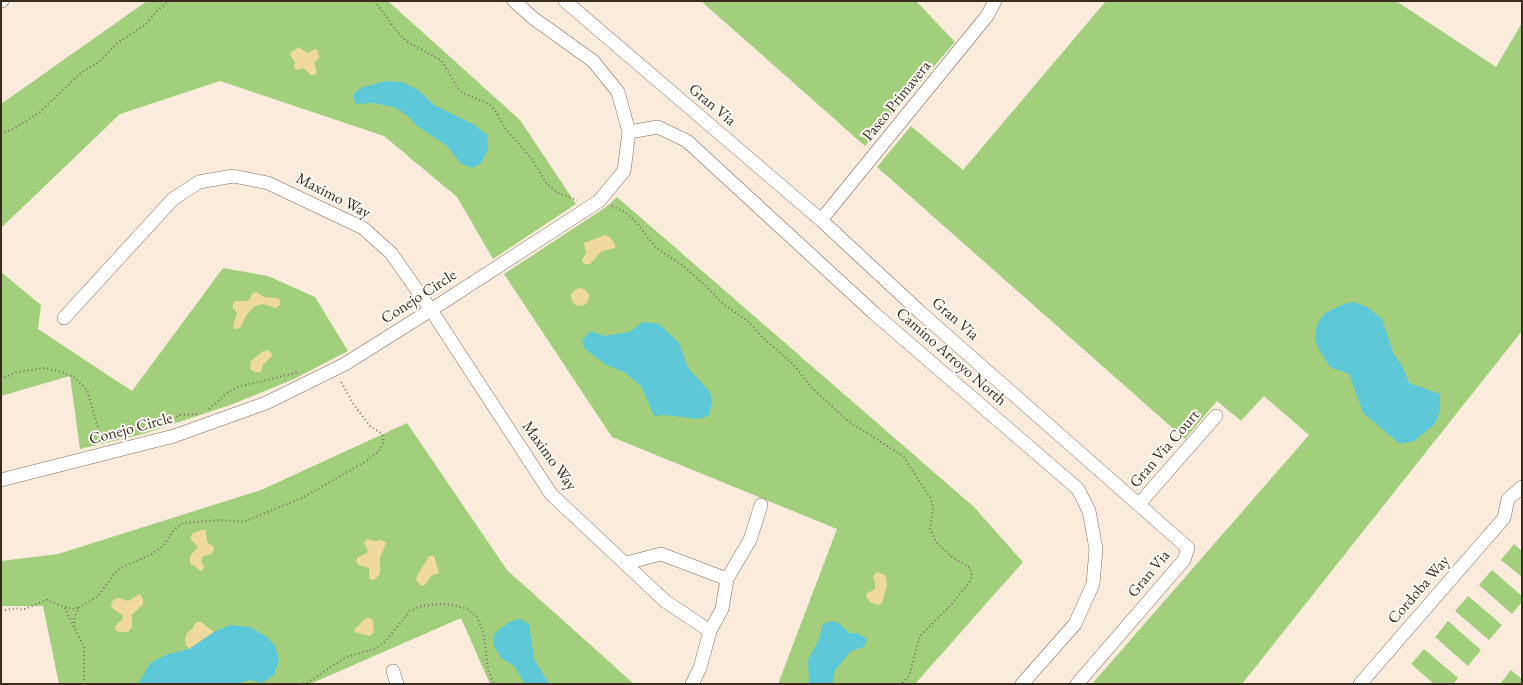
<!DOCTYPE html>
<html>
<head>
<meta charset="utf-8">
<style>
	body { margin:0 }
	#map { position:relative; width:1523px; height:685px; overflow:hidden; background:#f9ecdc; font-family:"EB Garamond",serif }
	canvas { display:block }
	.frame { position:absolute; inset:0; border:2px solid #3b2a1e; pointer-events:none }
</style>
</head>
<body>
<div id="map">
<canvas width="1523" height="685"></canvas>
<div class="frame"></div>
</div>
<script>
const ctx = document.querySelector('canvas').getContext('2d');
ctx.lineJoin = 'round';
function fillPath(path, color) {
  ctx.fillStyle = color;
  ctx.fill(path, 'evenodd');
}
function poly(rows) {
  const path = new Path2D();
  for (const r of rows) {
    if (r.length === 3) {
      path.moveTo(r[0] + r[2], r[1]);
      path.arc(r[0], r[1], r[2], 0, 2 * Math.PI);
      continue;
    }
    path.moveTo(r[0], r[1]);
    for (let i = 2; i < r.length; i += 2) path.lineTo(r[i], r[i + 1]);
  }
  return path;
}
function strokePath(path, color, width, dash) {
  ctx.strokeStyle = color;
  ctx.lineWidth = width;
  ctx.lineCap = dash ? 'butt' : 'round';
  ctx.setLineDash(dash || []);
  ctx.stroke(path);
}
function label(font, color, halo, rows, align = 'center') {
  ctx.font = font + ' "EB Garamond",serif';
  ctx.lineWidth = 4;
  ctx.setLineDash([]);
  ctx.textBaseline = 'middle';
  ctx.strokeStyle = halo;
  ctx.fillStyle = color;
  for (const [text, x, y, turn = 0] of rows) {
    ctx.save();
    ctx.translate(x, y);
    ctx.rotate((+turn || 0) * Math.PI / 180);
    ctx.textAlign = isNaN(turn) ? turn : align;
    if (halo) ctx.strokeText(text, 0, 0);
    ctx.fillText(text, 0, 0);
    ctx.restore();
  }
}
fillPath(poly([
	[147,1,388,1,520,120,576,204,493,259,457,197,384,136,220,81,120,114,1,228,1,104],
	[701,1,916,1,955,42,865,146],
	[1106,1,1396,1,1496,67,1522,23,1522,331,1242,684,1092,684,1309,435,1264,396,1241,421,1217,401,1185,439,877,167,911,126,963,170],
	[617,197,974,507,1023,562,915,684,778,684,837,529,612,437,504,274,606,207],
	[223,268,268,276,315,297,348,351,294,379,233,404,143,434,80,449,70,376,1,396,1,272,41,305,38,329,132,391],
	[407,423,507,570,634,684,490,684,461,618,310,684,59,684,43,606,1,606,1,561,58,554,261,490],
	[1514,544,1522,551,1522,577,1501,560],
	[1492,570,1522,596,1522,602,1512,614,1479,585],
	[1468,596,1502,625,1489,640,1455,611],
	[1448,621,1481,650,1468,666,1435,637],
	[1424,649,1458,678,1453,684,1434,684,1411,664],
	[1511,670,1522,679,1522,684,1500,684]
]), '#a3cf7c');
fillPath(poly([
	[299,47,307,53,315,49,318,51,319,58,314,63,317,73,314,75,311,75,303,68,297,70,294,68,295,62,290,55,292,51],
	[605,235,610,237,615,245,615,248,602,251,590,264,584,264,582,260,586,253,584,243],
	[580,297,9],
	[256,292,264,297,278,298,280,301,280,305,276,308,263,304,255,306,247,314,240,328,235,329,233,326,237,313,233,308,233,304,235,301,248,301,253,293],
	[268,350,273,355,263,365,261,372,255,372,250,369,251,361,262,352],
	[202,530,206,530,207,542,214,547,214,550,211,554,202,557,201,560,204,568,201,571,190,563,190,556,198,547,190,539,193,533],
	[366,539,375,541,381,540,386,543,380,558,380,574,374,580,371,580,369,578,369,568,358,565,356,561,358,557,367,553,368,551,364,543],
	[429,556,434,556,439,573,431,576,426,584,421,586,416,580,417,576],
	[877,572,885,575,887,584,882,603,878,605,870,602,866,596,867,593,875,589,875,583,873,576],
	[140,594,143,599,143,604,132,615,132,627,128,632,119,632,115,629,116,625,123,619,122,615,112,608,111,604,114,599,119,598,128,601],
	[366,618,370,618,373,621,374,632,370,636,355,632,354,630],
	[196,622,201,622,214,632,189,649,186,645,185,639,187,633,192,629]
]), '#eeda9e');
fillPath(poly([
	[387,81,402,82,418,90,434,105,473,124,487,135,488,149,481,163,473,168,461,164,447,146,417,126,408,116,394,107,372,103,356,104,353,98,355,92,363,87],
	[1353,302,1367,307,1382,319,1393,353,1402,366,1409,383,1440,394,1440,410,1435,424,1414,441,1400,444,1363,413,1349,374,1330,367,1319,350,1315,339,1317,324,1325,313,1344,304],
	[643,322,659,324,679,343,688,368,710,392,712,402,709,415,699,419,665,415,654,416,641,386,624,372,606,365,585,349,582,340,591,331,604,336,629,332],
	[520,619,529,624,534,659,547,681,551,684,525,684,514,666,501,658,493,644,495,633,509,622],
	[832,621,840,624,849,633,857,633,867,639,864,647,851,651,835,670,832,684,807,684,809,681,808,660,818,641,823,624],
	[230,625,250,627,267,637,275,646,279,660,274,675,262,683,250,680,236,684,138,684,150,663,168,654,189,649,214,632]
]), '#5dc8d8');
const minor = poly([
	[1,1,2,1],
	[565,1,821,220,920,312,1188,548,1184,560,1077,684],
	[629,132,658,127,687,141,875,314,1078,489,1089,511,1096,549,1093,584,1075,624,1022,684],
	[821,220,987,16,995,1],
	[64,318,173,199,199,182,233,176,268,183,363,228,391,253,431,310,551,494,665,601,710,631],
	[1,480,174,436,266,403,345,364,431,310,599,201,624,171,629,132,618,92,593,61,533,18,514,1],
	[1139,504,1216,416],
	[626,563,661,554,727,579],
	[393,671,397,684],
	[692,684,700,668,710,631,722,609,727,579,750,540,761,505],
	[1360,684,1504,518,1508,499,1522,487]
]);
strokePath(minor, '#7e6e60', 14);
strokePath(poly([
	[375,1,395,29,406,41,442,61,458,89,465,94,489,104,494,109,505,128,531,158,547,184,560,194,577,200],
	[1,134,15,128,40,112,82,72,99,62,116,44,146,24,158,10,169,1],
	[612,206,625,212,637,223,656,248,682,265,706,286,723,304,749,322,763,338,793,364,812,388,848,421,903,456,931,499,933,507,930,529,936,542,952,557,970,568,972,576,969,583,949,607,920,636,909,676,901,684],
	[1,379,17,372,45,368,62,372,75,378,87,390,99,431,108,437,125,434,145,427,154,426,172,420,179,415,197,414],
	[209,409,228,392,238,387,299,372],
	[65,607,72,609,78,608],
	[1,611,16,608,22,610,47,600,64,607,84,647,84,684],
	[74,627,75,616,79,608,98,596,115,573,121,568,152,554,162,547,174,530,183,523,221,520,243,522,304,497,368,460,379,451,384,442,382,434,370,426,354,405,340,380],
	[299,684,307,683,346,657,374,649,385,642,410,611,421,606,439,604,454,605,467,609,477,617,484,634,488,670,494,684]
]), '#7e6e60', 2, [1, 3]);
strokePath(minor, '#fff', 13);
label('16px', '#3b2a1e', '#fdfcf7', [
	["Paseo Primavera",897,101,-51],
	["Gran Via",712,105,40],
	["Maximo Way",333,196,27],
	["Conejo Circle",419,297,-33],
	["Gran Via",955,319,41],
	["Camino Arroyo North",951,357,41],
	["Conejo Circle",131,429,-15],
	["Gran Via Court",1165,449,-49],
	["Maximo Way",549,456,54],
	["Gran Via",1149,574,-50],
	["Cordoba Way",1419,590,-49]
]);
</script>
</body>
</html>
